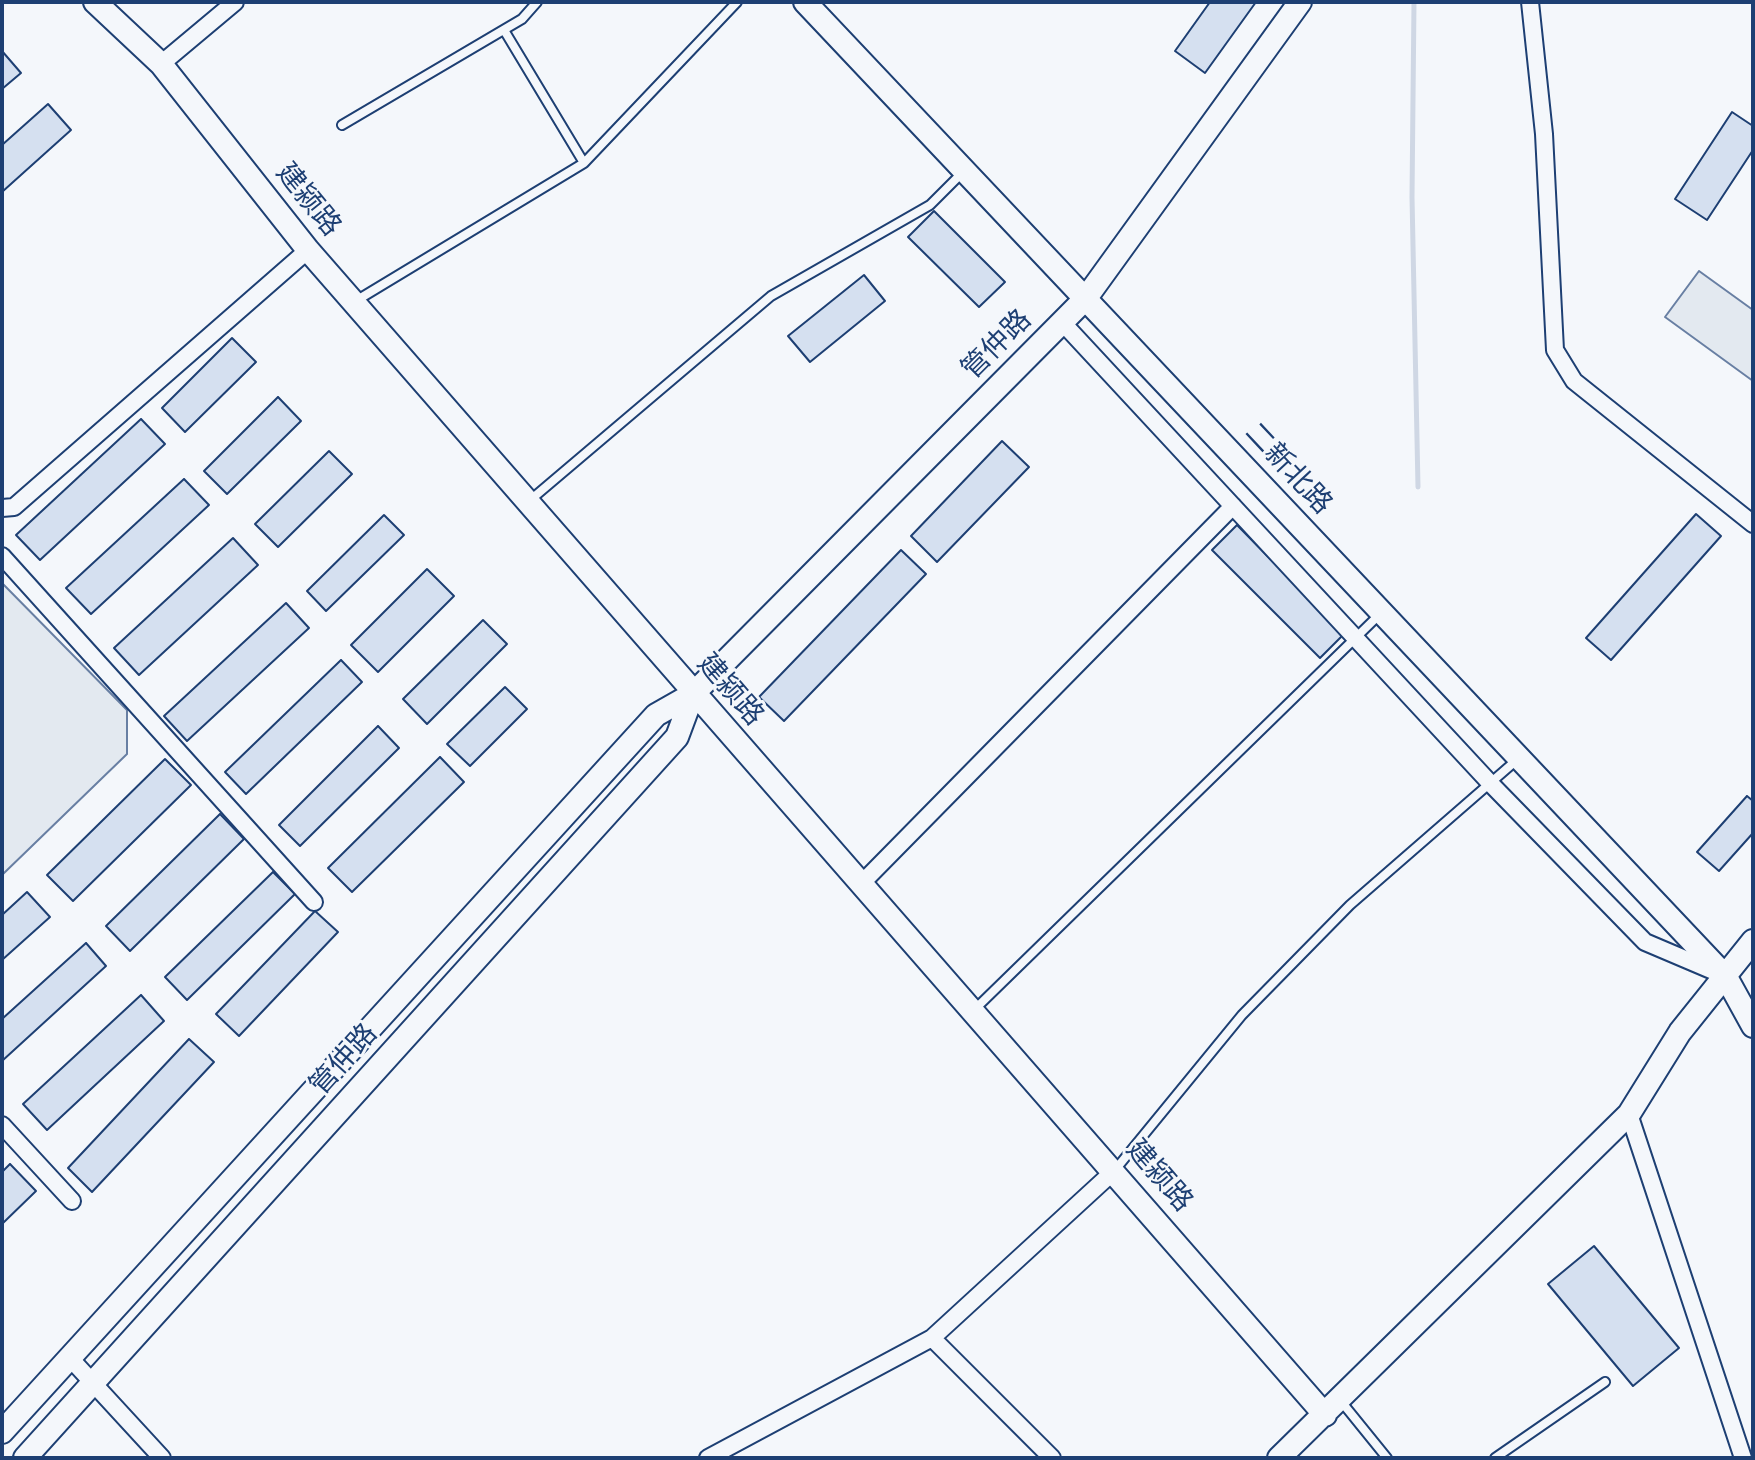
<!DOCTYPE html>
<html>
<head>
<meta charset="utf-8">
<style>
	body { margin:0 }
	#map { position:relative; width:1755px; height:1460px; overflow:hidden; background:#f4f7fb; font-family:"Fira Sans Condensed",sans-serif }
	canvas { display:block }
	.frame { position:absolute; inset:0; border:4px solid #1d3f73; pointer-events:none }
</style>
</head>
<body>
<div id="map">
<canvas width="1755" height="1460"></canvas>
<div class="frame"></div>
</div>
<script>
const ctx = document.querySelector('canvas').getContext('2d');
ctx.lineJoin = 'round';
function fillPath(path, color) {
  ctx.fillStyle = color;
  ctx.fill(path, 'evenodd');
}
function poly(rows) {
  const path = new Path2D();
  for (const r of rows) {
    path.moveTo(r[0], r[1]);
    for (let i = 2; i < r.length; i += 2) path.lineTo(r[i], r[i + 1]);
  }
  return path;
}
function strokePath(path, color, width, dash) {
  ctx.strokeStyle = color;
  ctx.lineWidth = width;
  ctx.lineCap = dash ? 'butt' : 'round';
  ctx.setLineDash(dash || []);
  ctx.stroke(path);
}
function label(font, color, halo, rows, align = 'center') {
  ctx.font = font + ' "Fira Sans Condensed","Noto Sans SC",sans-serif';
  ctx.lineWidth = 6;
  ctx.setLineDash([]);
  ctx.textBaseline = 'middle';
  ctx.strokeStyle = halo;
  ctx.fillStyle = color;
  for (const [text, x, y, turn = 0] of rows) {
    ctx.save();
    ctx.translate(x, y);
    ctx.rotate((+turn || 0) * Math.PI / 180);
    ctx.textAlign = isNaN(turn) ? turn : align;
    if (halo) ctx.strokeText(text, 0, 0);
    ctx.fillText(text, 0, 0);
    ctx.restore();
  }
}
const green = poly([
	[1699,271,1753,310,1753,381,1665,317,1699,271],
	[2,583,127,710,127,754,2,875,2,583]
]);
fillPath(green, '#e3e9f0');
strokePath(green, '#687fa3', 2);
strokePath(poly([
	[1414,2,1412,197,1418,487]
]), '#cfd7e4', 5);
const building = poly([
	[1210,2,1256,2,1205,73,1175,51,1210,2],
	[2,51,21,73,2,89,2,51],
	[48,104,71,130,2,192,2,145,48,104],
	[1732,112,1753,126,1753,150,1707,220,1675,199,1732,112],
	[934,211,1005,282,979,307,908,237,934,211],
	[864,275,885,301,810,362,788,336,864,275],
	[232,338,256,362,185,432,162,408,232,338],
	[278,397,301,421,227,494,204,471,278,397],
	[141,419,165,444,40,560,16,535,141,419],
	[1002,441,1029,467,937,562,911,536,1002,441],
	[329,451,352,474,278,547,255,524,329,451],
	[184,479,209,505,91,614,66,588,184,479],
	[1696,514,1721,536,1611,660,1586,638,1696,514],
	[384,515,404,535,326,611,307,591,384,515],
	[1237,525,1344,634,1320,658,1212,550,1237,525],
	[233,538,258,565,139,675,114,648,233,538],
	[901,550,926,574,784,721,759,697,901,550],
	[427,569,454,596,378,672,351,645,427,569],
	[286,603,309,628,187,741,164,716,286,603],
	[483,620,507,644,427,724,403,699,483,620],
	[341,660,362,682,246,794,225,772,341,660],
	[505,687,527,709,470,766,447,744,505,687],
	[378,726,399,748,300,846,279,825,378,726],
	[440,757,464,782,352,892,328,868,440,757],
	[165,759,191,785,73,901,47,875,165,759],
	[1747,796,1753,801,1753,833,1719,871,1697,852,1747,796],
	[220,814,244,839,130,951,106,926,220,814],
	[273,872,295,894,187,1000,165,977,273,872],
	[27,892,50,917,2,960,2,915,27,892],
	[315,911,338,932,239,1036,216,1014,315,911],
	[86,943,106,966,2,1061,2,1019,86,943],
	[141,995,164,1021,47,1130,23,1104,141,995],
	[189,1039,214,1062,92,1192,68,1168,189,1039],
	[10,1164,36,1191,2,1224,2,1172,10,1164],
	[1594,1246,1679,1348,1633,1386,1548,1284,1594,1246]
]);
fillPath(building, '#d5e0f0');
strokePath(building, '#1d3f73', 2);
const lane = poly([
	[504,30,584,163],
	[342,125,522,19,537,2],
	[354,302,584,163,737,2],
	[528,502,771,296,930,205,964,171],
	[973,1011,1379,615],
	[1115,1170,1242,1015,1350,905,1519,758],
	[1340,1400,1387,1458],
	[1495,1458,1605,1382]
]);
const street = poly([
	[1530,2,1544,134,1555,350,1574,381,1753,524],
	[161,64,235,2],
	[1062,322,1490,783,1645,942,1718,973],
	[2,508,14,507,308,250],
	[2,556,314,902],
	[861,884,1233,506],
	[1629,1114,1743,1458],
	[2,1125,72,1201],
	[932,1338,1052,1458],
	[70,1358,162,1458],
	[708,1458,932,1338,1114,1171]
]);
const secondary = poly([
	[95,2,161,64,308,250,1325,1415],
	[805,2,1726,977,1753,1026],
	[693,694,1086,298,1300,2],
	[2,1432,656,715,693,694,677,737,25,1458],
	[1279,1458,1629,1114,1680,1032,1753,941]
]);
strokePath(lane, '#1d3f73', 12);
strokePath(street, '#1d3f73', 20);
strokePath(secondary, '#1d3f73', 26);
strokePath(lane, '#f4f7fb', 8);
strokePath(street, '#f4f7fb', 16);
strokePath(secondary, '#f4f7fb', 22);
label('28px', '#1d3f73', '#f4f7fb', [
	["建颍路",308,200,51],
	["管仲路",997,345,-45],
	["二新北路",1288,469,47],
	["建颍路",730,690,49],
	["管仲路",344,1060,-48],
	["建颍路",1159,1176,49]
]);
</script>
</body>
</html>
